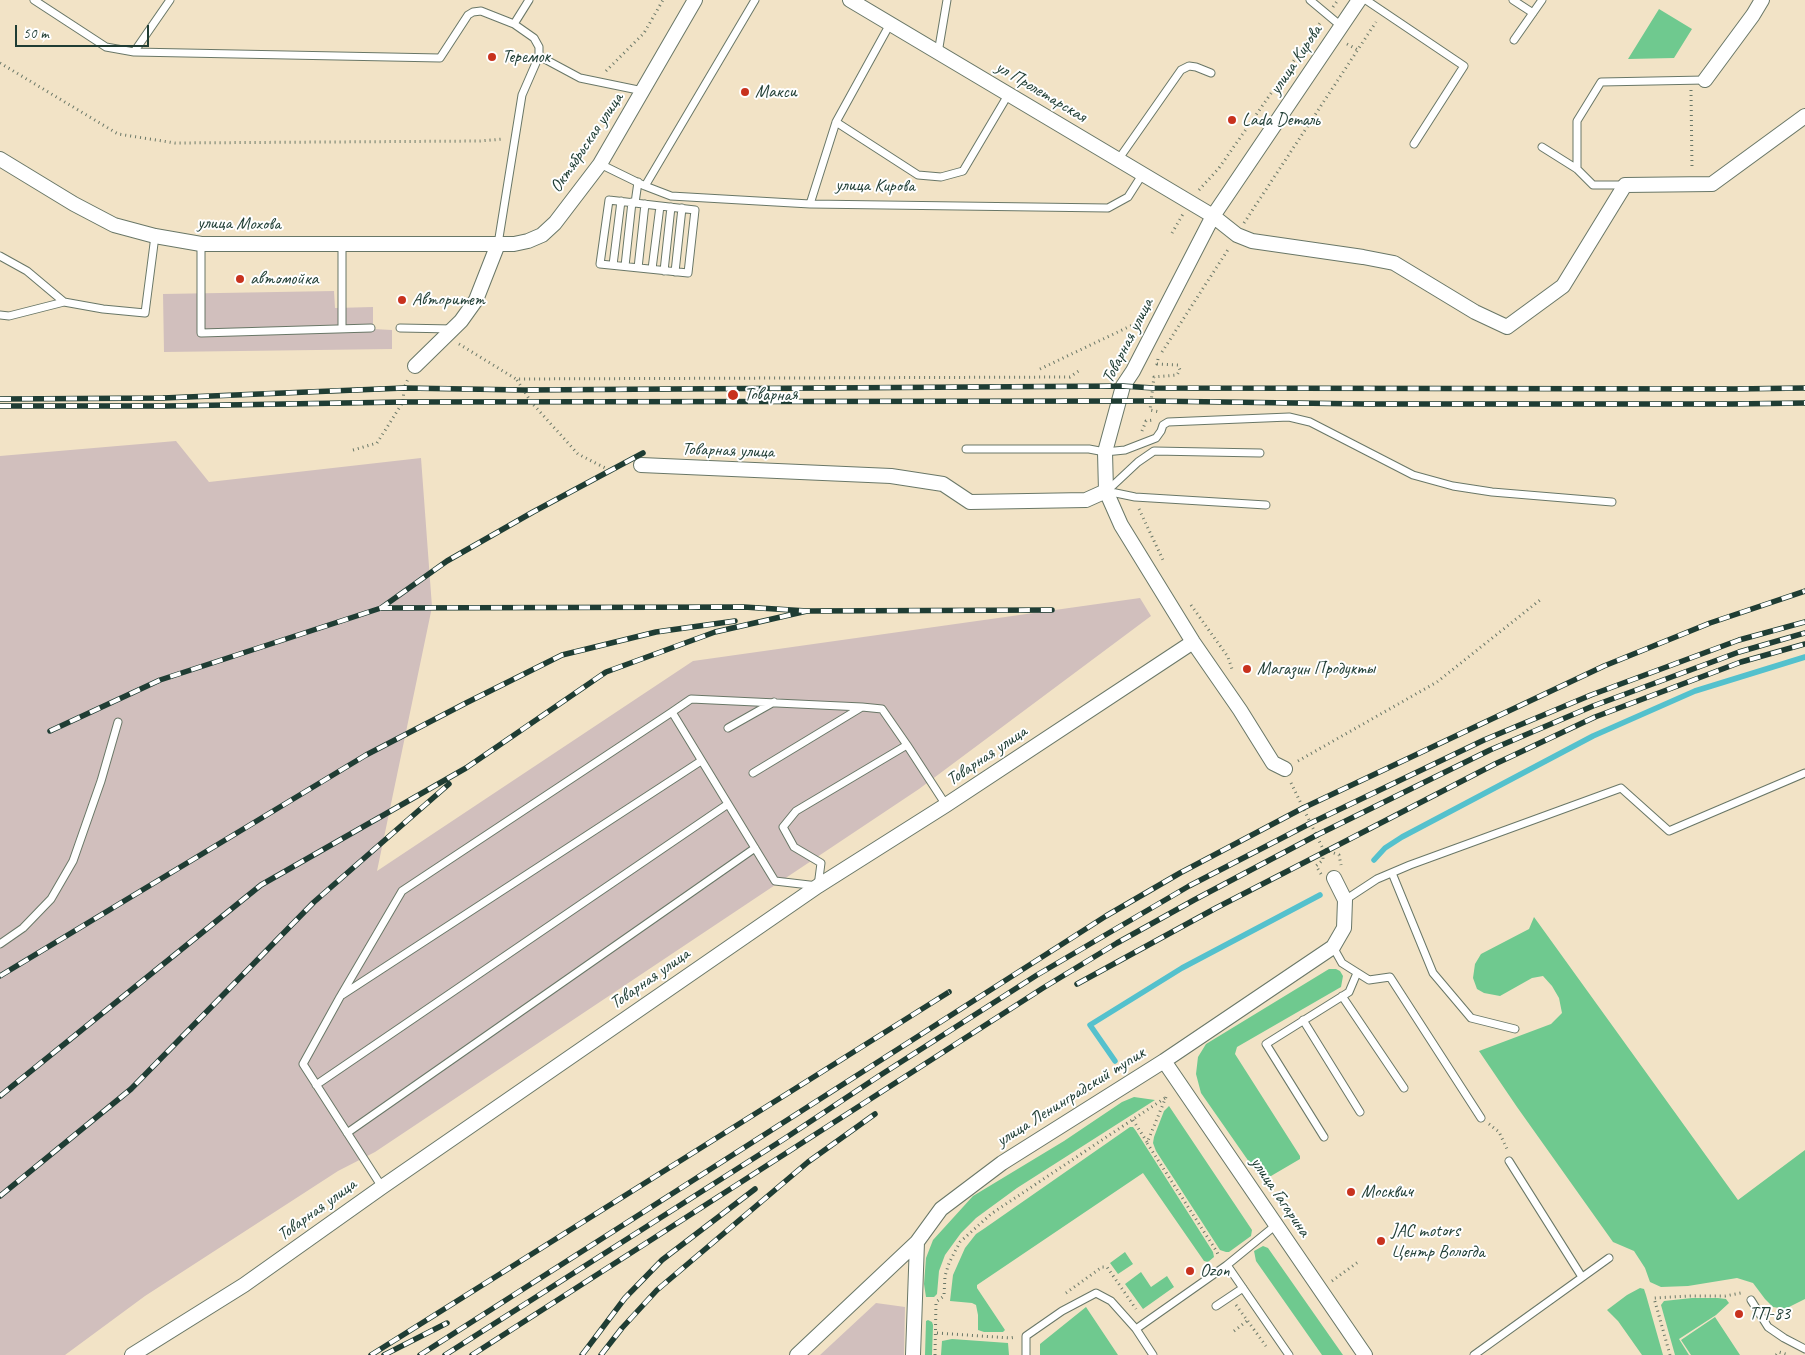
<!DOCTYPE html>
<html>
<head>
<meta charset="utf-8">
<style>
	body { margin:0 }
	#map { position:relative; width:1805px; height:1355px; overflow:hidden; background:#f2e3c6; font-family:Caveat,sans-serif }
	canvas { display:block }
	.scale { position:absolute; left:15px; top:25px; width:134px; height:22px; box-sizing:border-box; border:2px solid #1f3d34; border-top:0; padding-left:6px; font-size:15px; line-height:18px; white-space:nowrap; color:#1f3d34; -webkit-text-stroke:4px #fff; paint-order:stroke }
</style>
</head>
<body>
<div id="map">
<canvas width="1805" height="1355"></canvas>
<div class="scale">50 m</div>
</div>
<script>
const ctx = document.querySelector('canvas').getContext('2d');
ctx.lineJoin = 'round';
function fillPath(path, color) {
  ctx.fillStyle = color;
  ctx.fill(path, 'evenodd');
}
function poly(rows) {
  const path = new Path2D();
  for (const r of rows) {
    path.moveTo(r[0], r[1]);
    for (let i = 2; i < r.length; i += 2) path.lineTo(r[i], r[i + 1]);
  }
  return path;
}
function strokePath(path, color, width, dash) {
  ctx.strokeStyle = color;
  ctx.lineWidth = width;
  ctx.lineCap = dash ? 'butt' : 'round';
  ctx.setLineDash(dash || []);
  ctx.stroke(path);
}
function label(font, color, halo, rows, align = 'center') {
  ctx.font = font + ' Caveat,sans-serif';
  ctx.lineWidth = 4;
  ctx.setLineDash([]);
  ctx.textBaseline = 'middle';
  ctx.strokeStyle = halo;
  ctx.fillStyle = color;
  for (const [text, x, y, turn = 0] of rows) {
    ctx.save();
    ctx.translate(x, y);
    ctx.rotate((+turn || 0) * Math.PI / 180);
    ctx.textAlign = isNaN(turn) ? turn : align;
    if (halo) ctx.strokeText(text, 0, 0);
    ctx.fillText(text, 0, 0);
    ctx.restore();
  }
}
fillPath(poly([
	[334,291,335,308,373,307,373,329,392,330,392,349,164,352,163,294],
	[176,441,209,482,421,458,432,607,377,871,693,661,1140,598,1151,616,919,789,375,1152,338,1171,145,1296,65,1355,0,1355,0,456],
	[876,1303,905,1307,904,1355,820,1355]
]), '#d1bfbd');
fillPath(poly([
	[1659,9,1692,29,1674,58,1628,59],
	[1534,917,1738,1200,1805,1150,1805,1299,1785,1309,1773,1307,1765,1299,1753,1283,1737,1278,1688,1286,1661,1287,1650,1282,1645,1268,1634,1251,1613,1242,1517,1107,1479,1051,1551,1024,1562,1013,1559,998,1552,986,1543,976,1532,978,1500,996,1484,993,1477,989,1473,978,1475,964,1481,954,1529,929],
	[1329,969,1336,969,1340,971,1343,976,1341,987,1237,1047,1235,1054,1300,1156,1300,1159,1271,1176,1264,1180,1261,1179,1201,1093,1196,1074,1198,1057,1206,1044],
	[1134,1097,1155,1100,1017,1188,976,1218,961,1233,945,1255,939,1271,937,1294,934,1297,926,1297,924,1284,926,1258,933,1240,973,1196,1064,1141,1122,1102],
	[1169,1106,1252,1230,1251,1236,1229,1252,1226,1252,1220,1250,1156,1151,1153,1143,1154,1137,1164,1111],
	[1130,1127,1133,1127,1136,1131,1213,1252,1214,1257,1208,1262,1204,1261,1143,1173,977,1285,977,1288,1005,1330,1003,1332,984,1332,978,1330,978,1315,976,1305,972,1303,950,1301,953,1275,965,1248,976,1234,985,1228],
	[1263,1246,1268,1248,1343,1355,1322,1355,1256,1261,1254,1251],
	[1125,1252,1133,1264,1118,1274,1110,1263],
	[1141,1272,1151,1287,1167,1276,1174,1287,1143,1309,1125,1284],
	[1640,1288,1644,1289,1646,1295,1663,1355,1642,1355,1618,1321,1607,1310,1627,1295],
	[1692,1298,1718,1298,1726,1299,1729,1303,1716,1315,1679,1339,1689,1355,1675,1355,1661,1305,1664,1301],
	[1086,1307,1118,1355,1040,1355,1040,1344],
	[1715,1317,1740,1355,1691,1355,1681,1340],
	[928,1320,932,1322,933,1325,932,1355,925,1355,926,1321],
	[952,1339,1008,1343,1009,1355,941,1355,942,1341]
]), '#6fc98f');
strokePath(poly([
	[1374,860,1385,848,1402,837,1593,736,1695,691,1805,657],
	[1115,1061,1090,1025,1182,968,1320,895]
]), '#54c1cd', 5.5);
const lane = poly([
	[34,0,106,47,134,52],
	[170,0,134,52,440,58,468,15,473,12,481,11,514,24,534,38,539,47,539,56,522,95,498,244],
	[1310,0,1341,26],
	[1366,0,1464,66,1414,144],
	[1513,0,1533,13],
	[514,24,529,0],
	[1514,40,1542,0],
	[938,53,947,0],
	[539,56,580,78,643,91],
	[836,122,918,175,941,177,963,171,1008,95],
	[1542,147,1577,169,1593,185,1625,185],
	[1118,160,1181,70,1189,66,1196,67,1211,73],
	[600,164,645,186,671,196,810,204,1108,208,1128,197,1142,175],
	[1577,169,1577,121,1601,82,1705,80],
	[645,186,755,0],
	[609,200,695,210,688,273,600,264,609,200],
	[635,203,638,182],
	[810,204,836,122,890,24],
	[201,244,201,333,371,328],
	[342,244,342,329],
	[0,256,27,271,64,302],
	[613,265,621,201],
	[625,266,632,202],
	[638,268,645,204],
	[652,269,660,206],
	[664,271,671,207],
	[675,272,682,208],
	[0,315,9,316,64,302,103,309,145,313,155,236],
	[400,328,453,329],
	[966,449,1089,449,1105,452,1125,450,1156,438,1161,431,1163,425,1168,422,1289,417,1310,422,1413,475,1453,486,1492,492,1612,502],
	[1106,491,1135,497,1266,505],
	[1107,491,1138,462,1154,451,1260,453],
	[672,712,691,699,862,707],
	[728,728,774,702],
	[753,773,862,707,882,709,907,745],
	[1392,873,1433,973,1471,1018,1515,1029],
	[1345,900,1377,879,1410,865,1621,788,1669,831,1805,773],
	[0,944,23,928,51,899,73,861,101,781,118,722],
	[1333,947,1342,963,1369,980,1390,977,1481,1118],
	[342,995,701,761],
	[1342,996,1404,1088],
	[1303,1020,1360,1112],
	[316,1085,728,804],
	[347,1133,755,848],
	[1324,1137,1266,1044,1349,992,1357,973],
	[1509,1161,1582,1277],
	[382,1187,303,1064,340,997,402,891,672,712,775,881,818,886,821,863,794,847,783,827,796,811,907,745,946,805],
	[1227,1265,1289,1355],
	[1751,1300,1768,1327,1784,1338,1805,1349],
	[1216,1306,1243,1288],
	[1026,1355,1026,1336,1062,1311,1096,1293,1111,1301,1136,1329],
	[1153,1355,1136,1329,1227,1265,1276,1225],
	[1474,1355,1609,1258]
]);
const street = poly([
	[850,0,1213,216,1237,235,1252,241,1363,257,1394,263,1475,312,1507,327,1563,286,1625,185,1712,184,1805,116],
	[1705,80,1753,15,1762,0],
	[0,159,74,204,114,225,155,236,201,244,498,244],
	[415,366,461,321,476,300,498,244,514,244,528,241,542,235,555,223,600,164,695,0],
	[641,465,891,476,943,484,970,502,1086,500,1106,491],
	[1285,769,1273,763,1240,710,1193,642,1121,525,1106,491,1105,452,1123,386,1133,371,1213,216,1359,0],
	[1164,1061,1365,1355],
	[132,1355,244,1285,382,1187,818,886,946,805,1193,642],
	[797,1355,917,1242,941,1209,1002,1163,1164,1061,1333,947,1344,928,1345,900,1334,878],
	[913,1355,917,1242]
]);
strokePath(lane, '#697767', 9);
strokePath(street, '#697767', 16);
strokePath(poly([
	[1333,7,1338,0],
	[1347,44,1358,50],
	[0,63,118,134,175,143,480,141,503,139],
	[606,71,644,33,663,0],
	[1691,90,1692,169],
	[1199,190,1219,168,1320,23],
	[1244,223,1376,22],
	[1172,233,1183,214],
	[459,344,516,379,1070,377,1080,370],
	[1162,352,1229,248],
	[1158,359,1157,364,1178,365,1180,370,1177,375,1154,377,1150,410,1160,412],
	[1040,369,1141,321],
	[517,380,531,402,578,454,611,471],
	[1142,431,1146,421,1153,420],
	[353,450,377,443,403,402,404,388,408,379],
	[1139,509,1163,560],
	[1191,605,1228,657,1232,669],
	[1298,761,1437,682,1540,600],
	[1291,783,1323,849,1339,855,1341,865],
	[1321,874,1316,866,1323,860,1323,849],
	[1166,1097,1147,1143,1217,1252,1219,1257],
	[1133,1120,1147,1142],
	[1489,1124,1499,1132,1507,1149],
	[1332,1281,1358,1262],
	[1066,1293,1102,1267,1107,1267,1136,1309],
	[1236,1305,1266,1346],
	[1234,1331,1247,1321],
	[937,1333,1010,1338,1016,1337],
	[935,1355,936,1302,944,1296,945,1276,949,1263,960,1242,991,1214,1165,1098],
	[1670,1355,1654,1298,1690,1296,1725,1296,1741,1293],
	[1776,1355,1779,1352,1786,1354]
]), '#697767', 3, [1, 4]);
strokePath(lane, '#fff', 7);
strokePath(street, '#fff', 14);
const rail = poly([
	[0,399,163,398,404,388,524,390,1123,386,1153,388,1734,389,1805,388],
	[0,406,167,406,403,402,1151,401,1366,404,1732,404,1805,403],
	[381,608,744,607,807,611,1052,610],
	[50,731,160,680,381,608,447,561,533,512,643,453],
	[0,976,366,755,466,703,562,655,656,632,735,621],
	[1077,984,1216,908,1495,764,1595,717,1741,662,1805,644],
	[0,1096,261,885,466,768,606,672,715,632,807,611],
	[0,1196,131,1089,314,902,449,784],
	[371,1355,949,992],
	[384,1355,447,1323],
	[420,1355,1106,916,1180,873,1303,808,1604,666,1710,623,1805,591],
	[445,1355,784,1139,879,1076,1037,975,1189,886,1311,823,1484,740,1591,695,1739,640,1805,622],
	[472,1355,1043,988,1117,943,1194,900,1317,835,1490,750,1593,706,1739,652,1805,633],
	[582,1355,625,1298,662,1260,755,1189],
	[601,1355,622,1328,657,1290,808,1162,875,1114]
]);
strokePath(rail, '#1f3d34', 5.5);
strokePath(rail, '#fff', 4, [11]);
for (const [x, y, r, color] of [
	[492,57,5,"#c8321e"],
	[745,92,5,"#c8321e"],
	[1232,120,5,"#c8321e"],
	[240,279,5,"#c8321e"],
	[402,300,5,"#c8321e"],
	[733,395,6,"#c8321e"],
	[1247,669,5,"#c8321e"],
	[1351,1192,5,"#c8321e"],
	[1381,1241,5,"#c8321e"],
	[1190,1271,5,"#c8321e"],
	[1739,1314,5,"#c8321e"]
]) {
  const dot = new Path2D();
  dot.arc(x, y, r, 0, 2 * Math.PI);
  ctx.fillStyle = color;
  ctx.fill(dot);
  strokePath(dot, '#fff', 2);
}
label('18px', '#1f3d34', '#fff', [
	["Теремок",502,57],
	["Макси",755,92],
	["Lada Dеталь",1242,120],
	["автомойка",250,279],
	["Авторитет",412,300],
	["Товарная",744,395],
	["Магазин Продукты",1257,669],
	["Москвич",1361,1192],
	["JAC motors",1391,1231],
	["Центр Вологда",1391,1252],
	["Ozon",1200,1271],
	["ТП-83",1749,1314]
], 'left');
label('18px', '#1f3d34', '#fff', [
	["улица Кирова",1296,60,-56],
	["ул Пролетарская",1041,92,31],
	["Октябрьская улица",587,143,-56],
	["улица Кирова",875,186,1],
	["улица Мохова",239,224,1],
	["Товарная улица",1128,341,-63],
	["Товарная улица",728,451,2],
	["Товарная улица",987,756,-34],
	["Товарная улица",650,979,-35],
	["улица Ленинградский тупик",1071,1097,-32],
	["улица Гагарина",1280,1197,56],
	["Товарная улица",317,1210,-36]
]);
</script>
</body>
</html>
